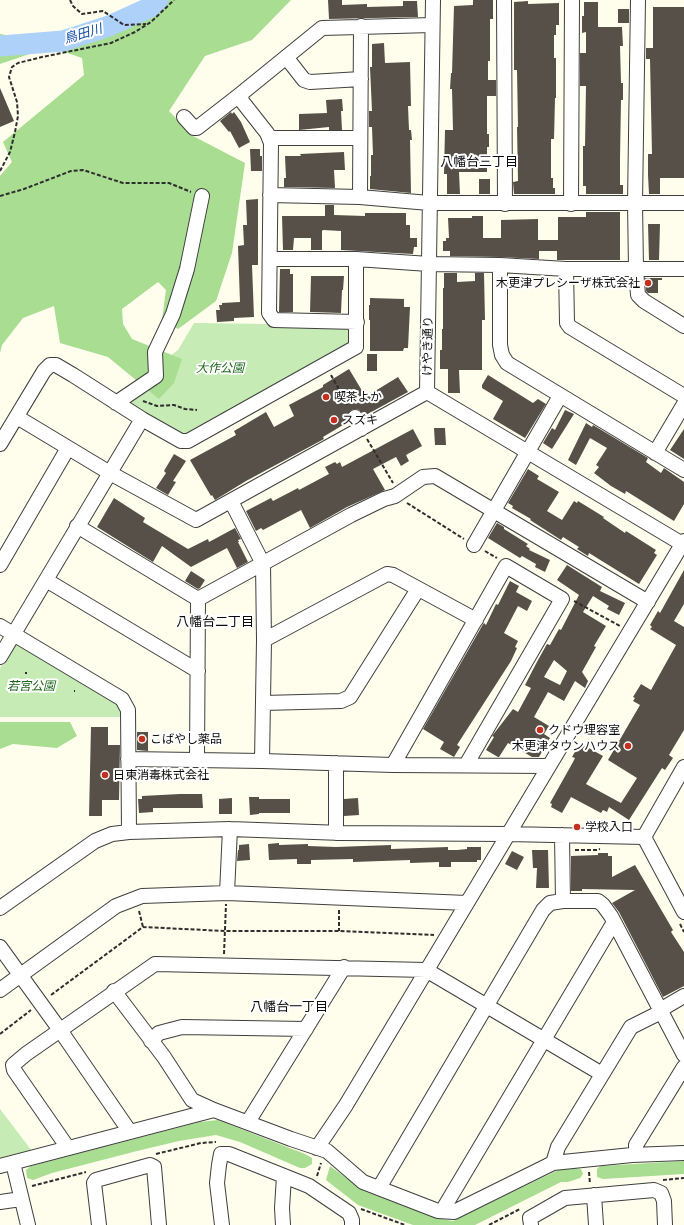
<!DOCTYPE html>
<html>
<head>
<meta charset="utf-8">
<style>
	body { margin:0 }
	canvas { display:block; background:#fffeec }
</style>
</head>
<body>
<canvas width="684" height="1225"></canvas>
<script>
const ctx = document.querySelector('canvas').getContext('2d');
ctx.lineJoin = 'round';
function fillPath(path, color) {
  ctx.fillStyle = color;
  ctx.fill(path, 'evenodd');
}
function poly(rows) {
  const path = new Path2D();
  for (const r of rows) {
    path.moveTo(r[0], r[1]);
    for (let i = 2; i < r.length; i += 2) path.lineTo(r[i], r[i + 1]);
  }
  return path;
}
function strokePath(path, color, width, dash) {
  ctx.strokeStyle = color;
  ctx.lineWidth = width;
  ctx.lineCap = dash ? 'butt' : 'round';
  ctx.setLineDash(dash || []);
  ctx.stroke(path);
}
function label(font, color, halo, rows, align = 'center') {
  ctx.font = font + ' "Crimson Pro","Noto Sans JP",serif';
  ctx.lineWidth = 4;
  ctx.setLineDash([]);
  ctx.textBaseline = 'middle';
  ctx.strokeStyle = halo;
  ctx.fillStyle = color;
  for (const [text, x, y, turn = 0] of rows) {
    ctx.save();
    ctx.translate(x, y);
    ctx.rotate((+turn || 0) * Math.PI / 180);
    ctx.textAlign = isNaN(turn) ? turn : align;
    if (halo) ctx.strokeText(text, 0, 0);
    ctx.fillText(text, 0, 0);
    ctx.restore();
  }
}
fillPath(poly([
	[194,323,345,325,351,333,352,346,188,438,126,405,128,399,161,386,170,356,178,350],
	[22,644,117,703,122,717,0,717,0,668,14,645],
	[0,1109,32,1151,0,1160]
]), '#c7ebb4');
fillPath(poly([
	[146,0,291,0,252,40,205,56,169,111,193,136,245,163,232,253,216,301,178,329,162,320,166,290,158,282,122,309,123,324,132,339,182,359,174,383,159,399,108,357,60,343,54,306,23,318,2,345,0,353,0,176,12,162,3,142,84,75,82,58,50,47,0,64,0,34,32,40,83,29,144,3],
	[0,722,70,722,77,736,57,748,13,744,0,749],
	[218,1120,305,1154,312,1158,312,1164,305,1168,300,1168,240,1142,216,1135,179,1141,137,1151,52,1173,33,1180,27,1178,26,1170,31,1166,200,1122],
	[684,1161,684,1174,603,1179,597,1177,597,1169,600,1166],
	[330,1166,364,1191,436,1218,453,1221,560,1169,574,1168,581,1169,583,1174,580,1178,568,1182,561,1182,475,1225,413,1225,358,1205,326,1180]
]), '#a8dd92');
strokePath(poly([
	[0,46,63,41,109,26,149,8,158,0]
]), '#aed1f9', 21);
fillPath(poly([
	[328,0,342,0,342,5,367,4,367,7,403,6,403,1,417,1,418,17,329,19],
	[473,0,493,0,493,19,490,19,490,61,488,61,488,80,496,80,496,96,487,96,487,134,489,134,489,147,487,147,487,172,459,172,460,194,447,194,447,174,444,174,445,130,453,130,452,89,450,89,451,73,452,73,454,6,473,5],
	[528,1,528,4,559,3,559,25,556,25,556,35,554,35,554,58,556,58,556,98,555,98,554,139,551,139,551,178,553,178,553,188,555,188,555,194,514,194,513,182,518,181,517,127,518,127,517,70,514,70,514,2],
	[584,2,598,2,598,27,622,27,623,46,620,46,621,83,623,83,623,100,621,100,620,158,620,185,623,185,623,194,586,194,586,186,583,186,583,146,585,146,586,86,580,86,580,53,586,53,586,32,582,33,582,16,584,16],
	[653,7,684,7,684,178,660,178,660,194,649,194,648,175,648,154,652,154,650,59,646,59,646,48,653,48],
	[618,9,629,9,629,23,618,23],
	[384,43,385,63,410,62,411,106,408,106,409,130,411,130,412,140,410,140,411,193,370,189,370,176,371,176,371,155,373,155,372,127,369,127,369,111,372,111,370,67,372,67,372,44],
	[0,88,14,121,0,127],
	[342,99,343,111,341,111,342,130,329,130,329,127,299,130,299,114,327,113,326,100],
	[231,112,232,114,234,112,241,122,250,142,239,148,230,131,229,132,220,121],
	[250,149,260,149,260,156,262,156,262,171,251,171],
	[344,152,345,170,334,170,335,188,284,187,284,178,286,178,285,156,301,156,300,154],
	[479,179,490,179,490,194,479,194],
	[258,199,258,265,252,265,254,317,234,318,234,321,217,322,216,310,220,310,219,305,222,305,222,303,240,302,238,246,244,245,243,225,247,225,246,200],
	[325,205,334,205,334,215,365,216,365,213,406,213,406,225,410,225,410,238,417,238,417,247,414,247,413,254,341,250,341,231,323,230,322,231,322,250,311,250,311,238,294,238,293,250,283,250,282,216,325,216],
	[586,212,620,212,620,260,557,260,557,251,539,251,539,259,500,257,450,256,450,251,443,251,443,241,446,241,446,238,449,238,448,218,472,218,472,216,483,216,483,238,501,238,501,220,538,219,538,240,558,240,558,217,586,217],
	[648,224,660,224,659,260,649,260],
	[280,269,290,269,290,274,293,274,293,312,279,312],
	[444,273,457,273,457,282,475,281,475,273,484,273,485,320,482,320,482,370,459,370,460,393,448,393,448,369,440,369,440,350,442,350,442,329,443,329,443,288,444,288],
	[311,276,344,276,343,290,342,290,341,313,310,312],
	[645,278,662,278,662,280,658,280,658,293,648,293,646,291],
	[370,298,404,299,404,307,410,307,408,348,404,348,403,351,370,351,370,320,369,320,369,305,370,305],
	[367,354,377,354,377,371,367,371],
	[349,369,367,399,367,396,398,377,408,392,364,416,359,410,355,409,351,410,347,416,348,422,323,437,324,439,246,481,215,500,212,495,211,496,190,460,236,435,234,431,266,412,274,427,294,416,289,405,323,387,323,385],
	[488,375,533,403,538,399,546,404,525,438,493,419,503,401,482,388,482,385],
	[565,410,574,414,552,449,543,443,552,428,555,430],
	[586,423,592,427,593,425,648,458,646,462,661,473,664,468,684,482,684,504,674,521,626,491,625,494,611,486,594,473,599,467,596,465,607,448,590,438,576,465,568,460],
	[434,428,445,428,446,445,435,445],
	[413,429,422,446,406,455,409,461,401,466,396,457,373,469,385,490,347,507,310,528,301,510,263,530,261,528,256,531,246,511,271,498,273,501,298,488,299,490,329,474,325,467,335,462,337,464,340,462,342,467],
	[684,429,684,459,670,450],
	[174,454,186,461,173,481,176,482,168,495,156,488,166,473,164,471],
	[528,469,539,476,537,479,559,492,547,511,562,520,574,501,577,503,578,501,604,517,603,518,625,533,626,531,656,550,654,553,657,555,639,584,589,553,588,556,577,549,579,547,563,537,561,540,530,520,531,519,512,508,513,506,508,503],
	[114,498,145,518,143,522,188,549,208,539,209,542,235,528,241,539,238,540,239,542,238,542,248,562,237,568,227,548,191,567,162,546,153,562,97,527],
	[497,523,504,527,504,529,528,544,526,546,530,549,529,550,550,560,545,572,535,567,536,564,522,556,520,558,488,538],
	[567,565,602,587,600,591,625,603,619,615,607,609,609,606,593,596,583,612,606,626,594,646,596,647,582,672,588,681,585,688,575,681,564,701,548,692,534,717,549,726,544,734,550,738,539,757,532,757,508,743,499,757,498,757,486,750,494,737,492,736,513,709,518,712,531,688,525,685,538,660,547,644,550,645,559,629,561,630,579,595,557,580],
	[554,660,567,671,560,685,544,677],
	[684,570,684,604,674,621,684,627,684,730,669,755,673,758,665,770,662,768,629,820,609,807,607,812,603,810,601,813,571,797,562,813,551,807,552,804,550,803,573,762,575,758,572,757,580,743,603,756,586,784,621,803,637,778,608,760,640,705,633,701,635,698,633,697,641,684,651,690,676,645,650,629,652,627,650,625,658,611,660,613],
	[191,571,205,580,200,588,198,589,185,581],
	[510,581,519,586,516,592,532,601,527,611,518,606,504,633,518,641,515,647,517,648,511,661,457,745,460,747,454,757,440,749,444,742,423,729,482,626,484,623,486,625,496,604,498,605],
	[91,727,108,727,108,745,120,745,119,800,102,800,102,816,89,816],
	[137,732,148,732,148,751,137,750],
	[180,794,202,794,203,808,153,808,153,812,139,813,138,799,142,799,142,796],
	[249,797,259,797,259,799,290,799,290,813,259,813,259,814,250,815],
	[232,798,232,814,219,814,219,799],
	[358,798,359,815,344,816,344,799],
	[279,843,279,845,308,844,308,846,336,847,391,845,391,849,448,847,448,850,457,850,467,849,467,847,481,847,481,860,477,860,477,862,451,862,451,867,439,867,439,862,410,863,410,860,353,862,353,859,311,860,311,864,297,864,297,859,269,860,268,844],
	[249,844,250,860,237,861,238,850,239,850,239,845],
	[532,850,548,850,549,888,536,888,537,868,533,868],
	[512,851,524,857,517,870,505,864],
	[598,853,608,853,608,856,612,856,612,877,635,865,673,930,671,932,684,952,684,986,663,997,619,912,612,903,635,890,582,889,582,891,571,891,571,856,598,855]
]), '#565048');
const minor = poly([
	[433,0,427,392,684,545],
	[504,0,505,204],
	[638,0,635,203,636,269,638,295,644,301,684,326],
	[286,57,304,80,310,82,361,79],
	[184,117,194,128,197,128,242,93],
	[269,138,360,138],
	[270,195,360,197,429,203,684,203],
	[360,197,361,26],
	[571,204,572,0],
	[270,259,356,259,429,264,500,265,566,269,684,269],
	[500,265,500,345,502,355,507,363,684,470],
	[566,269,567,323,570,327,684,396],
	[357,322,274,320,269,313,271,143,267,133,241,100,242,93,322,28,432,25],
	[116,403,156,376,155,352,173,314,187,269,202,196],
	[17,417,110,473,196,520,427,392],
	[355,417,361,429],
	[0,444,44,371,50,365,56,365,73,375,142,419,181,441,188,441,356,347,356,259],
	[655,453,684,404],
	[231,501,263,564,264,640,262,761],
	[77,526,198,599],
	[474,545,560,396],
	[0,565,68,448],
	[46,580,198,671],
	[198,599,351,515,384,499,395,496,423,477,435,476,648,602],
	[0,626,122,699,128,710,129,832],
	[264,640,387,574,393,575,476,620],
	[0,657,142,419],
	[263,703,341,701,350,697,418,589],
	[128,759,262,761,393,765,549,766],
	[197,759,198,599],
	[336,763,336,833],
	[393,765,506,566,562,599,466,765],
	[562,835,563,901],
	[644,837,684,912],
	[644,837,684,767],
	[227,893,230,829],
	[0,908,95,841,112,834,129,832,230,829,342,833,508,834,644,837],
	[0,947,60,1030,130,1132],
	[0,990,116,906,142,896,227,893,467,903],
	[114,991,164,1057,192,1100,214,1110,291,1139,327,1151,363,1182,438,1211,454,1212,553,1163,632,1155,684,1153],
	[660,1010,684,996],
	[151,1041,159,1033,182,1027,306,1029],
	[248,1122,344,967],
	[68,1148,14,1070,13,1065,26,1054,155,964,426,970,602,1074],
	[317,1148,346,1105,684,541],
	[636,1155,636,1145,684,1067],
	[13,1163,28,1225],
	[553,1163,558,1147,631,1027,661,1012],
	[0,1166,214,1110],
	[379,1188,543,910,550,903,563,901,598,901,603,905,611,916,684,1055],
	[594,1195,596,1225],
	[0,1202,21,1199],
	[442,1211,614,922],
	[99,1225,94,1183,96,1180,150,1165,154,1167,159,1225],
	[222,1225,217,1183,219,1165,221,1154,229,1154,309,1186,349,1213,352,1220,352,1225],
	[283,1225,282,1208,284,1176],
	[531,1225,530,1218,565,1198,654,1190,661,1193,664,1201,665,1225]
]);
strokePath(minor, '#3f3f3f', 16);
strokePath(poly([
	[70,0,73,6,82,14,103,11,124,25,146,24],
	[0,171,10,152,15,132,18,116,17,102,9,77,12,67,18,63,42,57,111,43,135,32,151,22,174,0],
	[0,196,24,189,71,171,83,170,123,183,169,183,191,192],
	[331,375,348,406],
	[143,401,157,406,174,405,185,409,197,410],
	[367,439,393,483],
	[407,503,464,539],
	[485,551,497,558],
	[574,601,620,626],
	[25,673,27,673],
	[74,691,75,691],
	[587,822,596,823],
	[575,850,597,850,600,849],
	[339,910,339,931],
	[139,911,143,927],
	[680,924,684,932],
	[224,954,226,904],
	[51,995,143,927,225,931,339,931,434,935],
	[0,1034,31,1010],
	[156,1154,201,1143,216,1142],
	[589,1172,590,1184],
	[317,1176,321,1163],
	[663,1180,684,1178],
	[32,1186,86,1172],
	[361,1209,405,1225],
	[489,1225,520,1209]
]), '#2e2e2e', 2, [4, 2]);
strokePath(minor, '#fff', 14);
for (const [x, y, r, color] of [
	[648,283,4,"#c3311e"],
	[326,397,4,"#c3311e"],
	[334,420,4,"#c3311e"],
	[540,730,4,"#c3311e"],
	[142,739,4,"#c3311e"],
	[628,746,4,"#c3311e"],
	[105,775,4,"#c3311e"],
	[577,827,4,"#c3311e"]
]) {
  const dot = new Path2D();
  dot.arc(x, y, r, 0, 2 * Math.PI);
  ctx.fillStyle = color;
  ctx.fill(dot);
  strokePath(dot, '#fff', 1.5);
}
label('12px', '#0c0c0c', '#fff', [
	["木更津プレシーザ株式会社",640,283,"right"],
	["喫茶よか",334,397],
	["スズキ",342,420],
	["クドウ理容室",548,730],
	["こばやし薬品",150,739],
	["木更津タウンハウス",620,746,"right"],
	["日東消毒株式会社",113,775],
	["学校入口",585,827]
], 'left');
label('12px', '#0c0c0c', '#fff', [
	["けやき通り",428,346,-89]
]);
label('italic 12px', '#1d671a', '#fff', [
	["大作公園",220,368],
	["若宮公園",31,686]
]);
label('italic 13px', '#104ba4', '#fff', [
	["鳥田川",83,34,-17]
]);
label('13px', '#0c0c0c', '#fff', [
	["八幡台三丁目",479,162],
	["八幡台二丁目",215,622],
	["八幡台一丁目",289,1007]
]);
</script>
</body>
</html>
